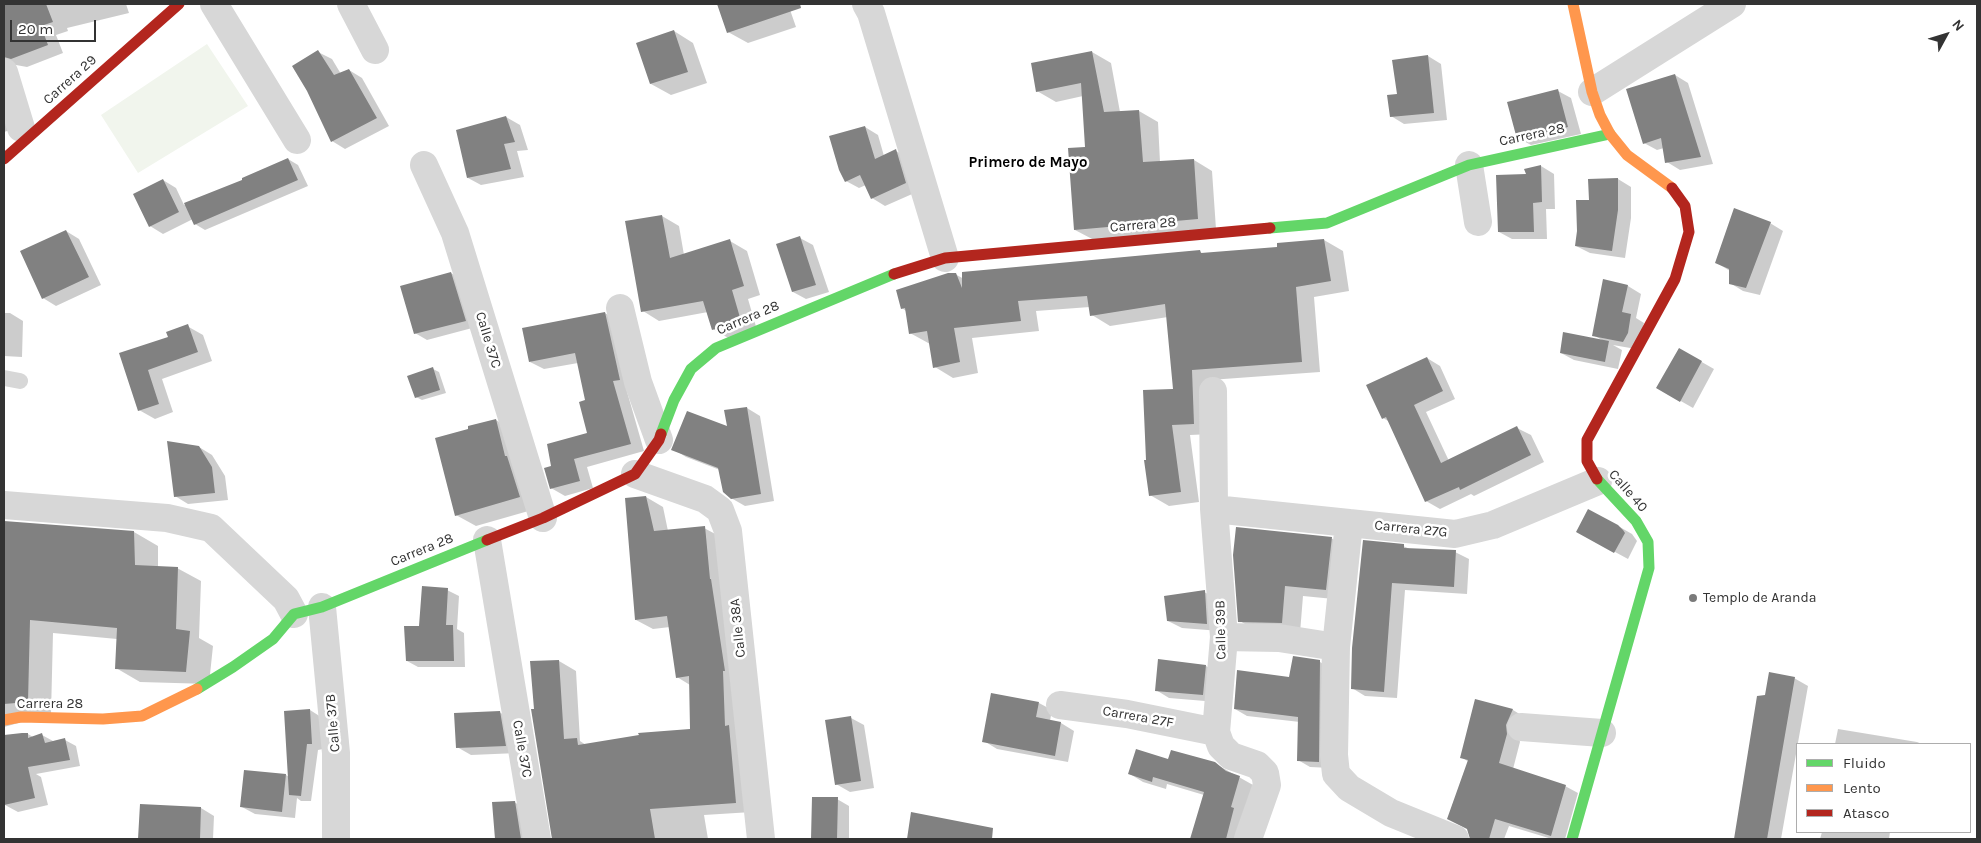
<!DOCTYPE html>
<html>
<head>
<meta charset="utf-8">
<style>
	body { margin:0 }
	#map { position:relative; width:1981px; height:843px; overflow:hidden; background:#fff; font-family:Karla,sans-serif }
	canvas { display:block }
	.frame { position:absolute; inset:0; border:5px solid #333; pointer-events:none }
	.legend { position:absolute; left:1796px; top:743px; width:175px; height:90px; box-sizing:border-box; background:#fff; border:1px solid #adadad; margin:0; padding:6px 9px; list-style:none; font-size:15px; color:#333 }
	.legend li { display:flex; align-items:center; gap:10px; height:25px }
	.legend b { width:25px; border:1px solid #adadad }
	.north { position:absolute; left:1921px; top:10px; width:50px; height:50px; -webkit-text-stroke:4px #fff; paint-order:stroke; rotate:51deg; font-size:14px; font-weight:700; line-height:20px; text-align:center; color:#333 }
	.north::after { content:''; display:block; margin:auto; width:18px; height:22px; background:#333; clip-path:polygon(50% 0,100% 100%,50% 72%,0 100%) }
	.scale { position:absolute; left:10px; top:20px; width:86px; height:22px; box-sizing:border-box; border:2px solid #333; border-top:0; padding-left:6px; font-size:15px; line-height:18px; white-space:nowrap; color:#333; -webkit-text-stroke:4px #fff; paint-order:stroke }
</style>
</head>
<body>
<div id="map">
<canvas width="1981" height="843"></canvas>
<div class="frame"></div>
<ul class="legend">
<li><b style="height:6px;background:#63d668"></b>Fluido</li>
<li><b style="height:6px;background:#ff974d"></b>Lento</li>
<li><b style="height:6px;background:#b3261e"></b>Atasco</li>
</ul>
<div class="north">N</div>
<div class="scale">20 m</div>
</div>
<script>
const ctx = document.querySelector('canvas').getContext('2d');
ctx.lineJoin = 'round';
function fillPath(path, color) {
  ctx.fillStyle = color;
  ctx.fill(path, 'evenodd');
}
function poly(rows) {
  const path = new Path2D();
  for (const r of rows) {
    path.moveTo(r[0], r[1]);
    for (let i = 2; i < r.length; i += 2) path.lineTo(r[i], r[i + 1]);
  }
  return path;
}
function strokePath(path, color, width, dash) {
  ctx.strokeStyle = color;
  ctx.lineWidth = width;
  ctx.lineCap = dash ? 'butt' : 'round';
  ctx.setLineDash(dash || []);
  ctx.stroke(path);
}
function label(font, color, halo, rows, align = 'center') {
  ctx.font = font + ' Karla,sans-serif';
  ctx.lineWidth = 5;
  ctx.setLineDash([]);
  ctx.textBaseline = 'middle';
  ctx.strokeStyle = halo;
  ctx.fillStyle = color;
  for (const [text, x, y, turn = 0] of rows) {
    ctx.save();
    ctx.translate(x, y);
    ctx.rotate((+turn || 0) * Math.PI / 180);
    ctx.textAlign = isNaN(turn) ? turn : align;
    if (halo) ctx.strokeText(text, 0, 0);
    ctx.fillText(text, 0, 0);
    ctx.restore();
  }
}
fillPath(poly([
	[207,44,248,106,138,173,101,115]
]), '#f1f5ed');
fillPath(poly([
	[4,4,126,4,129,13,67,28,68,31,56,35,63,53,27,67,16,65,8,69,17,128,4,132],
	[719,4,788,4,796,27,748,43,728,32],
	[674,31,693,43,707,83,671,95,651,84,638,43],
	[318,52,332,59,341,74,349,70,362,78,389,126,345,149,332,141],
	[1092,52,1111,63,1120,112,1139,111,1158,122,1160,162,1194,160,1212,171,1216,229,1094,240,1075,230,1087,148,1083,96,1056,102,1037,91],
	[1428,56,1441,64,1447,120,1404,124,1391,116,1399,95],
	[1675,75,1688,83,1713,164,1680,170,1667,162,1664,148,1657,150,1644,143],
	[1558,91,1571,98,1581,134,1531,145,1518,138],
	[506,117,520,125,528,150,517,151,524,177,481,185,468,178],
	[865,127,878,135,884,156,896,151,909,158,919,191,885,206,872,198,866,185,859,188,846,181],
	[288,159,298,165,308,186,205,230,195,224,193,219,163,234,150,226,163,180,176,188,184,205,244,181],
	[1541,166,1554,174,1555,209,1546,209,1547,239,1512,239,1499,232,1527,175,1526,170],
	[1618,179,1631,187,1631,218,1625,258,1590,253,1576,246,1590,202],
	[662,216,679,226,684,255,730,241,747,251,760,295,748,299,757,330,730,339,713,329,708,312,659,321,643,311],
	[1770,223,1783,231,1760,295,1743,291,1730,283,1730,271,1717,263],
	[66,231,79,239,101,285,56,306,43,298],
	[800,238,813,245,829,292,806,299,793,292],
	[1324,240,1343,251,1349,291,1314,297,1320,372,1210,380,1212,434,1190,435,1199,502,1169,506,1150,495,1174,390,1168,317,1110,326,1092,315,1090,307,1036,311,1039,331,972,338,978,373,953,378,935,367,930,344,910,333,906,311,902,308,955,274,964,279,1200,252,1204,254,1279,248],
	[451,273,462,280,476,327,427,340,415,333],
	[1604,281,1628,286,1641,294,1636,318,1644,323,1636,349,1613,345,1622,350,1618,369,1574,360,1561,353,1602,340,1593,335],
	[4,313,10,313,23,321,22,357,4,356],
	[605,313,618,321,626,388,644,451,587,467,593,488,565,496,551,488,552,466,589,434,587,401,578,363,544,369,530,362],
	[187,326,203,335,212,361,162,379,173,412,155,419,139,410,120,354,169,338],
	[1679,349,1714,369,1693,408,1658,388],
	[1427,358,1440,366,1455,399,1426,412,1449,461,1517,428,1531,435,1544,462,1474,496,1471,494,1440,509,1426,501,1390,422,1383,418],
	[433,369,439,372,446,393,422,400,416,397],
	[747,408,760,416,774,501,745,506,731,498,720,470,686,457,673,449,728,428],
	[496,420,515,432,539,508,476,526,456,515,470,430],
	[199,447,212,455,225,476,228,500,188,504,175,496],
	[646,497,663,507,668,531,704,528,721,537,752,812,704,815,708,839,553,839,535,710,559,661,576,671,580,741,586,745,692,730,690,685,677,677,670,627,653,629,636,620],
	[4,522,134,532,158,546,158,567,177,568,201,581,199,638,213,646,209,684,140,682,116,668,117,639,53,633,51,714,4,727],
	[1618,526,1632,534,1637,541,1628,559,1591,539],
	[1331,538,1350,549,1344,600,1303,596,1300,633,1258,632,1240,621],
	[1403,546,1410,549,1455,552,1469,559,1467,594,1405,590,1397,698,1365,696,1352,688],
	[447,590,459,596,457,629,464,633,465,667,418,667,407,661,421,627],
	[1204,592,1218,599,1220,631,1182,628,1168,621],
	[1320,662,1332,669,1331,768,1310,767,1298,760,1300,722,1247,716,1235,709],
	[1206,666,1219,674,1217,702,1169,698,1156,690],
	[1794,678,1808,686,1781,839,1735,839,1758,697,1766,697],
	[1476,701,1513,710,1526,718,1518,733,1520,742,1513,769,1565,786,1578,793,1565,839,1552,839,1509,826,1504,839,1479,839,1471,834,1469,762,1461,757],
	[1039,703,1052,710,1050,721,1061,723,1074,731,1068,762,997,749,984,741],
	[310,710,321,717,323,749,318,750,311,801,301,801,297,798,295,818,255,814,242,807,286,775,289,777],
	[499,712,513,720,518,753,471,755,457,747],
	[851,718,864,725,874,788,850,792,836,784],
	[1838,729,1917,742,1922,744,1835,744],
	[28,734,33,737,42,735,53,741,65,740,76,746,80,766,36,774,41,777,48,805,18,812,5,805,4,799,4,775,8,774,4,772,4,736],
	[1169,761,1214,763,1253,785,1242,839,1192,839,1204,795,1167,784,1166,789,1143,782,1130,774],
	[813,798,837,799,849,806,849,839,812,839],
	[514,802,528,810,533,839,496,839,494,803],
	[141,805,201,808,214,816,213,839,139,839],
	[912,814,964,828,962,839,908,839],
	[1822,832,1890,832,1889,839,1820,839]
]), '#0003');
fillPath(poly([
	[4,4,46,4,53,22,41,26,48,45,11,59,4,57],
	[717,4,800,4,801,8,727,33],
	[674,30,688,72,650,84,636,43],
	[318,50,334,75,349,69,377,118,331,142,307,91,292,66],
	[1092,51,1104,112,1139,110,1143,162,1194,159,1198,219,1074,230,1068,148,1085,147,1081,83,1036,92,1031,63],
	[1428,55,1434,113,1390,117,1387,95,1397,94,1392,60],
	[1675,74,1701,157,1665,163,1661,138,1643,144,1626,89],
	[1558,89,1568,127,1517,139,1507,102],
	[506,116,515,142,504,144,511,169,467,178,456,130],
	[865,126,875,159,896,149,906,183,871,199,860,175,845,182,839,170,829,136],
	[288,158,298,180,194,225,184,203,242,180,242,178],
	[1541,165,1542,202,1533,203,1533,202,1534,232,1498,232,1496,175,1526,174,1524,169],
	[1618,178,1618,210,1612,251,1575,246,1577,231,1576,200,1589,200,1588,179],
	[163,179,179,212,149,227,133,194],
	[1734,208,1771,222,1746,288,1729,284,1729,269,1715,263],
	[662,215,670,258,730,239,744,286,732,290,741,321,712,330,703,301,641,312,625,221],
	[66,230,89,277,42,299,20,251],
	[800,236,816,285,792,292,776,244],
	[1324,239,1331,281,1296,287,1302,362,1192,370,1194,424,1172,425,1181,492,1149,496,1144,460,1146,460,1143,390,1173,389,1165,304,1090,316,1087,296,1018,301,1021,321,954,328,960,362,933,368,927,331,909,334,905,308,901,309,896,290,948,273,956,273,962,288,962,272,1200,250,1201,253,1277,247,1277,243],
	[451,272,466,321,414,334,400,286],
	[1603,279,1628,285,1622,312,1631,314,1628,333,1623,342,1592,336],
	[605,312,620,380,613,381,631,444,574,459,580,481,550,489,544,468,551,466,547,444,587,433,579,402,585,400,575,353,529,362,522,328],
	[188,324,198,352,148,370,159,404,138,411,119,353,168,337,166,332],
	[1563,332,1609,341,1605,362,1560,353],
	[1679,348,1702,361,1680,402,1656,388],
	[1427,357,1443,391,1414,405,1441,463,1517,426,1531,455,1460,490,1459,487,1425,502,1386,417,1382,419,1366,385],
	[433,367,440,390,415,398,407,376],
	[747,407,761,494,731,499,723,492,718,468,671,450,687,411,727,426,724,410],
	[496,419,505,456,507,456,520,497,455,516,435,438,468,429,468,426],
	[167,441,199,446,212,467,215,493,174,497],
	[646,496,654,531,705,526,710,579,711,579,725,671,723,671,725,726,729,725,736,803,650,809,655,839,552,839,531,709,534,709,530,661,559,660,564,739,577,738,578,745,639,735,638,733,690,729,689,676,676,678,667,616,635,620,625,498],
	[1588,509,1618,525,1623,530,1625,533,1614,553,1576,532],
	[4,521,134,531,135,565,178,567,176,629,190,631,186,672,115,669,117,628,30,620,28,702,4,704],
	[1236,527,1332,537,1326,590,1285,586,1282,623,1238,622,1233,555],
	[1363,540,1404,544,1404,548,1456,550,1454,587,1392,583,1384,692,1351,689,1352,648],
	[422,586,448,588,446,625,453,625,454,661,406,661,404,626,419,626],
	[1205,590,1207,624,1167,621,1164,596],
	[1293,656,1320,660,1319,762,1297,761,1298,717,1234,709,1237,670,1289,677],
	[1158,659,1206,665,1203,695,1155,691],
	[1769,672,1795,677,1767,839,1734,839,1757,696,1765,695],
	[991,693,1039,702,1036,717,1061,722,1055,756,982,742],
	[1475,699,1513,709,1506,725,1507,734,1499,763,1566,785,1551,836,1495,819,1489,839,1470,839,1467,829,1447,819,1468,760,1460,758],
	[310,709,312,744,307,744,301,796,289,795,284,711],
	[500,711,506,746,456,748,454,713],
	[851,716,861,781,835,785,825,720],
	[22,733,28,733,28,738,42,733,45,743,65,738,70,760,28,767,35,798,4,805,4,735],
	[1136,749,1168,759,1171,750,1215,762,1226,771,1240,776,1231,807,1234,808,1226,839,1190,839,1204,792,1153,777,1152,782,1128,774],
	[244,770,286,774,282,812,240,807],
	[812,797,838,797,837,839,811,839],
	[515,801,521,839,495,839,492,802],
	[140,804,201,807,200,839,138,839],
	[911,812,993,828,992,839,907,839]
]), '#818181');
strokePath(poly([
	[4,378,20,381]
]), '#d7d7d7', 16);
strokePath(poly([
	[214,4,297,140],
	[351,4,375,50],
	[866,4,871,13,945,258],
	[4,72,21,128],
	[1592,92,1732,4],
	[424,165,455,233,543,518],
	[1469,165,1478,222],
	[620,308,638,382,659,440],
	[1213,391,1214,509,1224,637,1216,732,1221,746,1231,756,1257,765,1265,773,1267,785,1248,839],
	[635,474,705,499,720,510,728,531,761,839],
	[4,505,167,518,211,528,286,599,294,614],
	[1214,509,1455,534,1493,525,1598,481],
	[487,540,537,839],
	[322,607,336,753,336,839],
	[1224,637,1279,638,1336,647,1334,755,1336,774,1349,788,1391,813,1455,839],
	[1336,647,1349,523],
	[1060,705,1127,714,1216,732],
	[1521,727,1602,733]
]), '#d7d7d7', 28);
strokePath(poly([
	[1270,228,1327,223,1469,165,1610,134],
	[661,434,674,400,691,369,716,348,894,274],
	[197,689,233,667,273,639,294,614,322,607,487,540],
	[1572,839,1649,568,1648,542,1636,521,1597,479]
]), '#63d668', 11);
strokePath(poly([
	[1573,4,1592,92,1600,115,1610,134,1627,155,1672,188],
	[4,720,21,717,103,719,142,716,197,689]
]), '#ff974d', 11);
strokePath(poly([
	[4,159,179,4],
	[894,274,945,258,1270,228],
	[1597,479,1587,461,1587,440,1675,279,1689,232,1685,206,1672,188],
	[487,540,543,518,635,474,659,440,661,434]
]), '#b3261e', 11);
for (const [x, y, r, color] of [
	[1693,598,5,"#7a7a7a"]
]) {
  const dot = new Path2D();
  dot.arc(x, y, r, 0, 2 * Math.PI);
  ctx.fillStyle = color;
  ctx.fill(dot);
  strokePath(dot, '#fff', 2);
}
label('14px', '#333', '#fff', [
	["Carrera 29",70,80,-42],
	["Carrera 28",1532,135,-12],
	["Carrera 28",1143,225,-5],
	["Carrera 28",748,318,-23],
	["Calle 37C",488,340,73],
	["Calle 40",1628,491,49],
	["Carrera 27G",1411,529,6],
	["Carrera 28",422,550,-22],
	["Calle 38A",738,628,-96],
	["Calle 39B",1221,630,-91],
	["Carrera 28",50,704],
	["Carrera 27F",1138,717,10],
	["Calle 37B",333,723,-95],
	["Calle 37C",522,749,80]
]);
label('14px', '#333', '#fff', [
	["Templo de Aranda",1703,598]
], 'left');
label('bold 15px', '#000', '#fff', [
	["Primero de Mayo",1028,163]
]);
</script>
</body>
</html>
